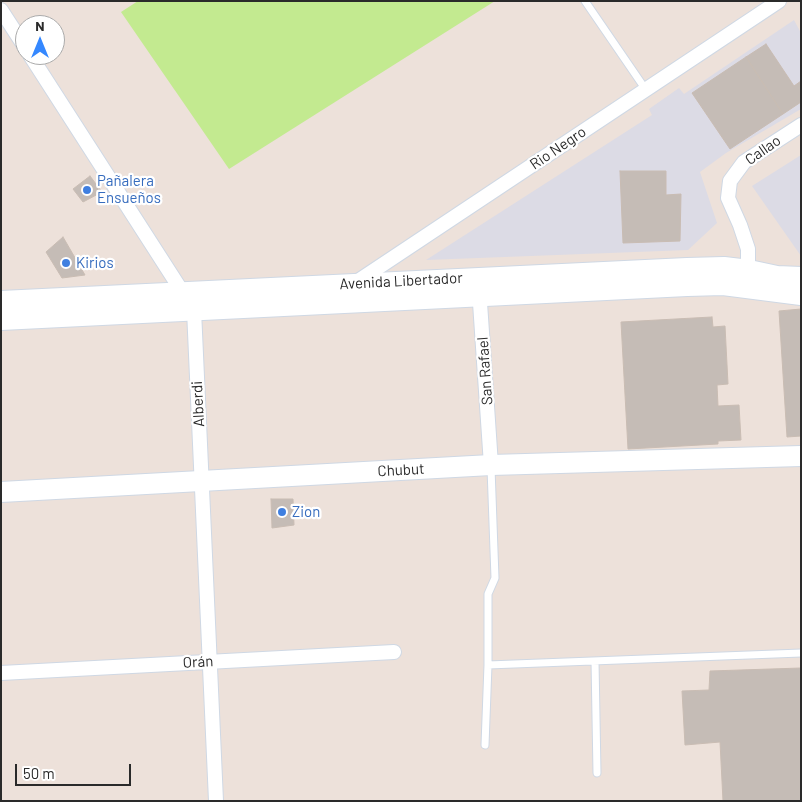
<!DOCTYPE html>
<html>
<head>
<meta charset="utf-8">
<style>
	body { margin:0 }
	#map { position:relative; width:802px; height:802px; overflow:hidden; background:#ede1da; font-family:Barlow,sans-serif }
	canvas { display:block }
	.frame { position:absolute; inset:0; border:2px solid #2a2a2a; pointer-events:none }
	.north { position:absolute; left:15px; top:15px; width:50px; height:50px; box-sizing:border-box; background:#fff; border:1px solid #aaa; border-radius:50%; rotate:0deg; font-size:14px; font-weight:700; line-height:20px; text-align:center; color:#2a2a2a }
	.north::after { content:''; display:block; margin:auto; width:18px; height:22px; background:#3588ff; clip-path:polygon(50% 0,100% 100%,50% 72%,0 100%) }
	.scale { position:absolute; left:15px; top:764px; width:116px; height:22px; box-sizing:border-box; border:2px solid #2a2a2a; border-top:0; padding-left:6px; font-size:15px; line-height:18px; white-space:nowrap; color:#2a2a2a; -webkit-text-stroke:4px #fff; paint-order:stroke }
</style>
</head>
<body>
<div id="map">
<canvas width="802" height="802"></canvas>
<div class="frame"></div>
<div class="north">N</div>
<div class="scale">50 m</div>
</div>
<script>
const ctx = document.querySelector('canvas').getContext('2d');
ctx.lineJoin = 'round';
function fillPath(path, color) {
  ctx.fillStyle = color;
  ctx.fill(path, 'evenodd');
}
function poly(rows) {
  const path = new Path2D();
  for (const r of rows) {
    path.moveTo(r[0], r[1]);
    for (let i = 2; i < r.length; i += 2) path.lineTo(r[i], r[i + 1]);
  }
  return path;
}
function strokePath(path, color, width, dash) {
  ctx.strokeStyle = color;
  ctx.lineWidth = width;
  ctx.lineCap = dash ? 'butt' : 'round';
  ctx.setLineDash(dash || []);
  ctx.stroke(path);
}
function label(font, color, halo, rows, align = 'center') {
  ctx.font = font + ' Barlow,sans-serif';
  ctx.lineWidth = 4.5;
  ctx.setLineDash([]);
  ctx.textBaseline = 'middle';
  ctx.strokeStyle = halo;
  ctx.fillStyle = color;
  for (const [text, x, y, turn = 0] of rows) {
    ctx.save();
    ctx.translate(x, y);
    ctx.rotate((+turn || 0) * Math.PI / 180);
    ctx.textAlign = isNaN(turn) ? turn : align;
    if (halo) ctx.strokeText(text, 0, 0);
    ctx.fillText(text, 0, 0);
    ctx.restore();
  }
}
fillPath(poly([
	[794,20,801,33,801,109,726,153,700,172,717,223,688,250,426,260,652,115,649,109,679,88,684,94],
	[801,155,801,256,752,186]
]), '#dcdbe5');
fillPath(poly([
	[138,1,495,1,229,169,121,12]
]), '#c3ea90');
const building = poly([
	[766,44,794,86,801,81,801,102,783,114,746,57,766,44],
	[746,57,783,114,730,149,692,93,746,57],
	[620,171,666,171,666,195,681,194,680,241,623,243,620,171],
	[90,176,102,192,83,202,73,189,90,176],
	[63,237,85,275,62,278,46,252,63,237],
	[801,309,801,436,787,437,779,311,801,309],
	[712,317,713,327,725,326,728,384,717,385,718,406,739,405,741,440,718,441,718,444,628,449,621,322,712,317],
	[271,499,293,499,294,525,272,528,271,499],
	[801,668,801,801,723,801,720,742,685,745,682,691,709,690,710,671,801,668]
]);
fillPath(building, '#c5bcb6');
strokePath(building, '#c9bcb3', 1);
const lane = poly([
	[585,1,646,90],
	[491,468,495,578,488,594,488,665,801,653],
	[595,661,597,773],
	[485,745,488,665]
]);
const street = poly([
	[1,10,25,47],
	[30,55,194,310,216,801],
	[748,278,748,249,740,225,728,198,730,181,744,162,801,125],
	[355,283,779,1],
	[479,288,491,465],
	[1,673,394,652]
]);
const secondary = poly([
	[1,301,687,268,724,267,749,270,777,276,801,277],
	[1,320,687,286,723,285,801,295],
	[1,492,491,465,801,456]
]);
strokePath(lane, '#cfd8e4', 9);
strokePath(street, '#cfd8e4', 16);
strokePath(secondary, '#cfd8e4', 22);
strokePath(lane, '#fff', 7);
strokePath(street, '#fff', 14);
strokePath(secondary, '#fff', 20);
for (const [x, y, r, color] of [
	[87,190,5,"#3f7fe0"],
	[66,263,5,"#3f7fe0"],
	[282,512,5,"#3f7fe0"]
]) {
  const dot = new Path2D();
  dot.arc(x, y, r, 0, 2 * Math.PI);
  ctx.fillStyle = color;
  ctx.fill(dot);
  strokePath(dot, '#fff', 2);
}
label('15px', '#2a2a2a', '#fff', [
	["Rio Negro",558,148,-34],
	["Callao",763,150,-35],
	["Avenida Libertador",401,281,-3],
	["San Rafael",485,371,-94],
	["Alberdi",198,404,-93],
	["Chubut",401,470,-3],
	["Orán",198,662,-3]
]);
label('15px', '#366cbe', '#fff', [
	["Pañalera",97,181],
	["Ensueños",97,198],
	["Kirios",76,263],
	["Zion",292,512]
], 'left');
</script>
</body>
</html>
